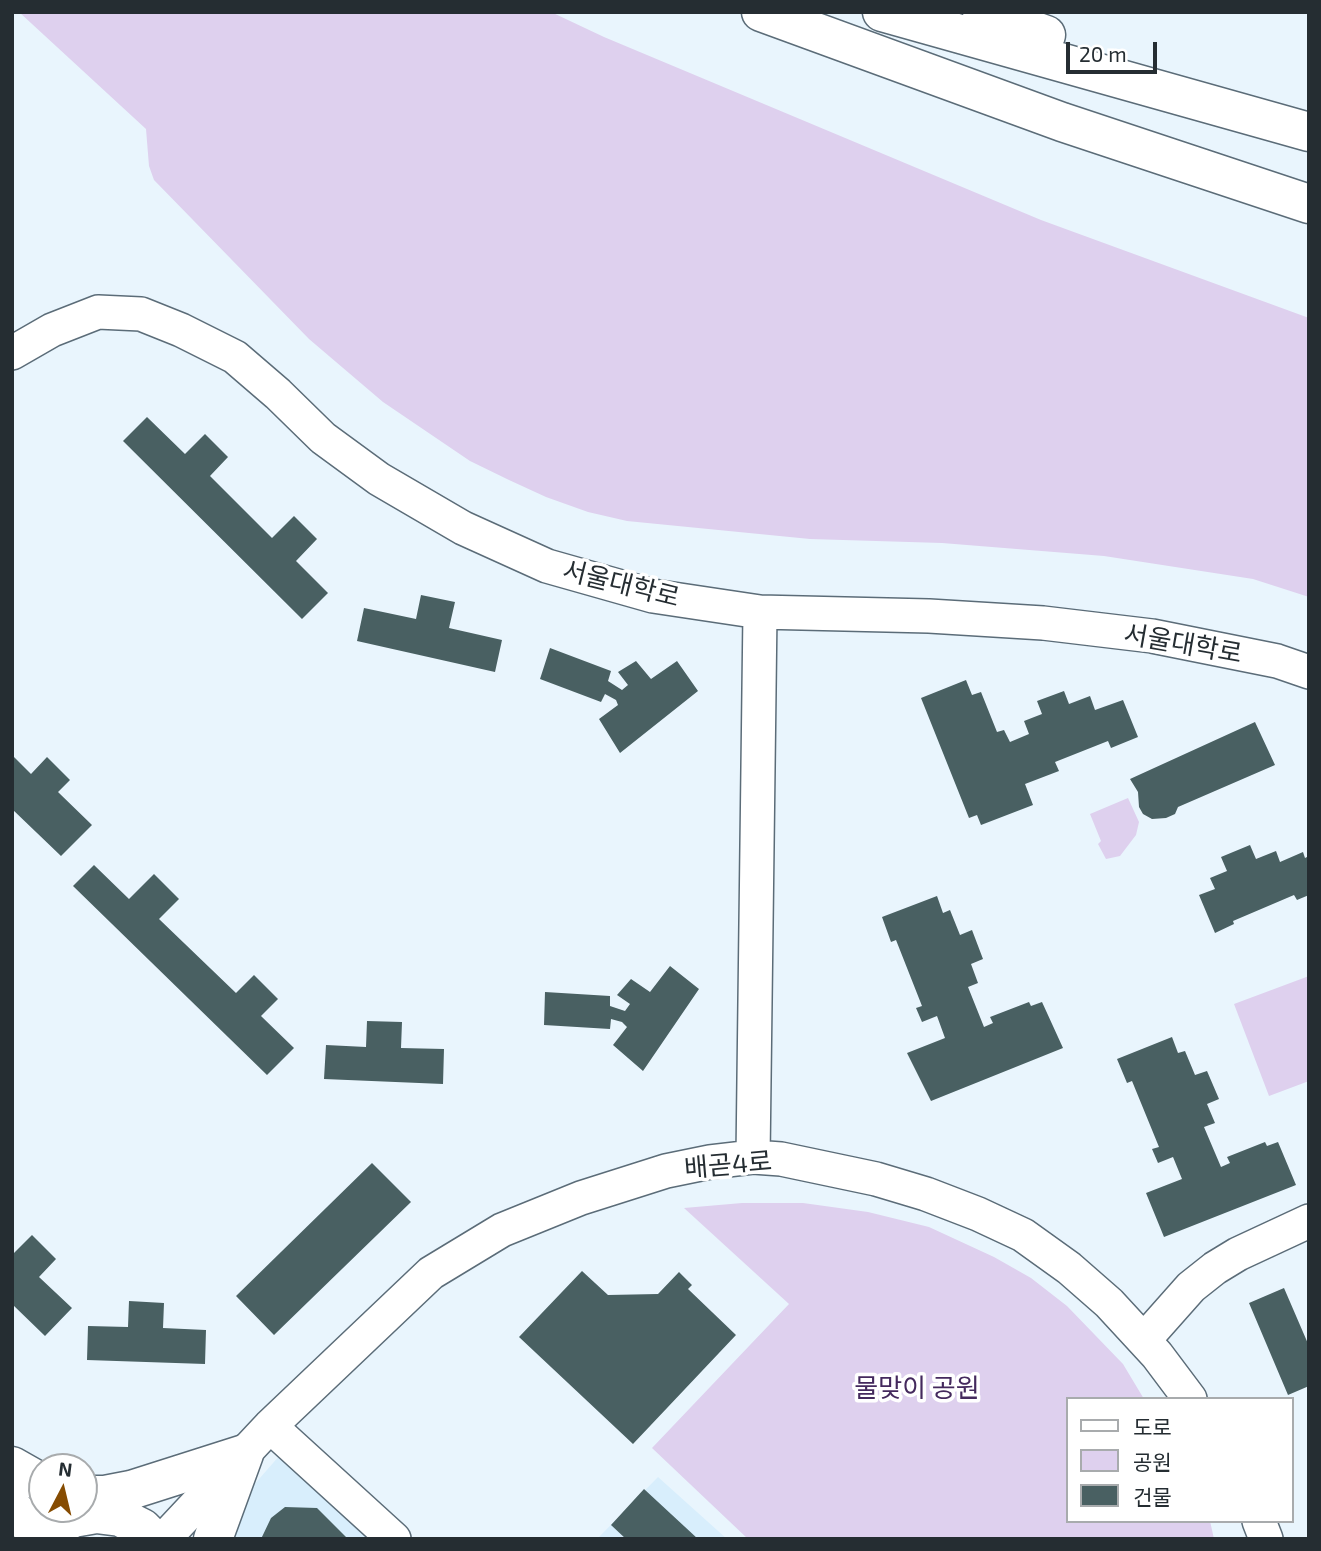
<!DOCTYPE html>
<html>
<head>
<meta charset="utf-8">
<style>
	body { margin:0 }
	#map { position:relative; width:1321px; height:1551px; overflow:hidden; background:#e9f5fd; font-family:"Exo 2","Noto Sans KR",sans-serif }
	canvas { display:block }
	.frame { position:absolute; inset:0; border:14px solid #252d32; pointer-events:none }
	.legend { position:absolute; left:1066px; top:1397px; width:228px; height:126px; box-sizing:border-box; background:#fff; border:2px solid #a8abad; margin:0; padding:9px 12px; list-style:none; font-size:21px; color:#252d32 }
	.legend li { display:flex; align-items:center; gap:14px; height:35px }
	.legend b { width:35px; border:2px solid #a8abad }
	.north { position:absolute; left:28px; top:1453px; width:70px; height:70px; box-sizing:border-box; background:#fff; border:2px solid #a8abad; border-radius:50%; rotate:7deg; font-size:19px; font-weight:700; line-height:28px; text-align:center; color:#252d32 }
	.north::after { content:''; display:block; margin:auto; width:24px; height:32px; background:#864c02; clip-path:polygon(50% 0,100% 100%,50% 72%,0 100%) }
	.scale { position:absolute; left:1066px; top:42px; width:91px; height:32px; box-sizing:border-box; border:4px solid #252d32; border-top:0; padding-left:9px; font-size:21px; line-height:24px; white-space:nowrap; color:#252d32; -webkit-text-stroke:5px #fff; paint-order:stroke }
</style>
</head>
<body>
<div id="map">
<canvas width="1321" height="1551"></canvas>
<div class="frame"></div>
<ul class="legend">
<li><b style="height:9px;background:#fff"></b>도로</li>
<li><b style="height:19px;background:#ded0ee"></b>공원</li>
<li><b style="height:19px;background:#496062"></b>건물</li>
</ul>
<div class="north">N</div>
<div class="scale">20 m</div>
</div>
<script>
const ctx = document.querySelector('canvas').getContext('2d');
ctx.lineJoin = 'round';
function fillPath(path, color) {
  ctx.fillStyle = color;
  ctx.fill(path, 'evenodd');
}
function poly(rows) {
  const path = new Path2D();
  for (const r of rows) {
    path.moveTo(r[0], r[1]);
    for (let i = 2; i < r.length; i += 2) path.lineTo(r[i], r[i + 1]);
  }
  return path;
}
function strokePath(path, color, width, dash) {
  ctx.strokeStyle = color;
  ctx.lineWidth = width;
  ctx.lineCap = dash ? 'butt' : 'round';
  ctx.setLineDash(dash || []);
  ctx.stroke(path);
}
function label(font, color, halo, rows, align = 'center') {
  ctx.font = font + ' "Exo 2","Noto Sans KR",sans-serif';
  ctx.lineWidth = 7;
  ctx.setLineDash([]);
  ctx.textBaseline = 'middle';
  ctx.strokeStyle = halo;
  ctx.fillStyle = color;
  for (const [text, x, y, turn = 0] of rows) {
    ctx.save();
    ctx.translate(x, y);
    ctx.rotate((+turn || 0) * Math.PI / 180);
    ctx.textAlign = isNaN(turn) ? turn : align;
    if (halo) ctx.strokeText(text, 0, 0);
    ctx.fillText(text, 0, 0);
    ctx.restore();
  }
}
fillPath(poly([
	[280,1455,370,1539,211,1539,218,1526],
	[658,1477,727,1539,597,1539]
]), '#d8eefc');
fillPath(poly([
	[19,12,551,12,604,37,1041,220,1309,318,1309,597,1253,579,1104,556,942,543,810,539,627,521,588,512,546,497,509,480,470,461,383,402,309,339,154,180,149,166,146,129],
	[1128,798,1139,822,1136,835,1120,856,1106,859,1098,844,1101,841,1090,814],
	[1309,976,1309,1081,1269,1096,1234,1004],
	[742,1203,803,1203,868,1212,929,1227,994,1257,1031,1278,1067,1306,1123,1364,1144,1399,1067,1399,1067,1521,1210,1521,1214,1539,748,1539,652,1448,789,1304,684,1208]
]), '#ded0ee');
fillPath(poly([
	[147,417,185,454,205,434,228,457,210,476,272,538,294,516,317,539,296,561,328,593,302,619,123,441],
	[421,595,455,602,449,628,502,640,495,672,357,641,364,608,416,619],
	[550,648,611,671,608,681,622,690,628,685,618,672,636,661,651,679,677,661,698,691,620,753,599,719,618,705,616,700,605,694,601,702,540,679],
	[966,680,972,695,981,692,997,732,1004,730,1010,742,1029,734,1024,721,1042,714,1037,701,1064,691,1069,704,1090,696,1095,710,1123,700,1138,737,1111,748,1108,741,1055,762,1059,771,1025,784,1033,805,981,825,977,815,969,818,921,698],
	[1255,722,1275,765,1178,807,1175,814,1166,818,1152,819,1143,814,1139,807,1138,792,1130,779],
	[12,755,31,774,47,757,70,780,58,792,92,825,61,856,12,809],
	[1250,845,1256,859,1276,851,1280,862,1303,852,1305,858,1309,856,1309,895,1297,900,1294,895,1233,921,1234,924,1215,933,1199,895,1215,889,1210,878,1227,871,1221,857],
	[94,865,129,899,154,874,179,899,159,919,236,993,254,975,278,999,261,1016,294,1048,267,1075,73,886],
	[937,896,943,913,950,910,960,935,972,930,983,959,971,964,978,983,968,987,984,1027,993,1023,990,1017,1029,1002,1031,1006,1042,1002,1063,1048,931,1101,907,1053,945,1038,937,1016,922,1022,916,1008,922,1006,896,940,891,942,882,917],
	[670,966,699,989,643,1071,613,1045,627,1027,622,1022,611,1019,610,1029,544,1025,545,992,610,996,610,1006,625,1011,630,1004,617,995,631,979,650,992],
	[367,1021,402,1022,401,1048,444,1049,443,1084,324,1079,326,1045,366,1047],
	[1172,1037,1178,1053,1185,1051,1195,1075,1207,1071,1219,1099,1207,1104,1215,1123,1204,1127,1221,1167,1230,1163,1227,1157,1265,1142,1267,1146,1278,1142,1296,1185,1164,1237,1146,1193,1182,1179,1173,1157,1158,1163,1152,1149,1159,1147,1132,1081,1127,1083,1117,1059],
	[372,1163,411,1202,274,1335,236,1296],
	[32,1235,56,1259,39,1277,72,1308,45,1336,12,1304,12,1252,14,1253],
	[582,1271,608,1295,658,1294,679,1272,692,1285,688,1289,736,1335,633,1444,519,1337],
	[1284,1288,1309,1346,1309,1386,1288,1395,1249,1303],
	[129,1301,164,1303,163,1328,206,1330,205,1364,87,1360,88,1326,128,1327],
	[644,1489,698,1539,626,1539,611,1525],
	[285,1507,317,1508,348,1539,261,1539,271,1518]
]), '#496062');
const minor = poly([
	[12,353,52,330,98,312,141,314,181,330,235,357,278,394,323,438,379,479,463,528,547,566,653,596,760,612,929,616,1043,623,1152,636,1277,661,1309,672],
	[753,1157,760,612],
	[1144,1340,1191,1287,1215,1268,1238,1254,1309,1221],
	[270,1426,394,1539],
	[1259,1521,1266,1539],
	[164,1539,270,1426,431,1273,502,1230,581,1198,666,1171,710,1162,753,1157,781,1159,876,1179,926,1194,978,1214,1023,1235,1069,1268,1109,1303,1157,1355,1190,1399]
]);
const major = poly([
	[12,1466,42,1483],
	[84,1495,105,1495,131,1490,244,1454],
	[12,1508,44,1539],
	[44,1539,52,1530,73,1518,96,1514,120,1517,142,1528,153,1539],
	[213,1539,244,1454]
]);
const highway = poly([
	[761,12,1062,122,1309,204],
	[882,12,1309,132],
	[982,12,1046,35]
]);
strokePath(minor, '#5b6c78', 36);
strokePath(major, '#5b6c78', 41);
strokePath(highway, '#5b6c78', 41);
strokePath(minor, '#fff', 33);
strokePath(major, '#fff', 38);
strokePath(highway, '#fff', 38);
label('26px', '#252d32', '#fff', [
	["서울대학로",621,584,14],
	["서울대학로",1183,644,10],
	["배곧4로",728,1165,-5]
]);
label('26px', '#44295d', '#fff', [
	["물맞이 공원",917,1388]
]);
</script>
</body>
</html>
